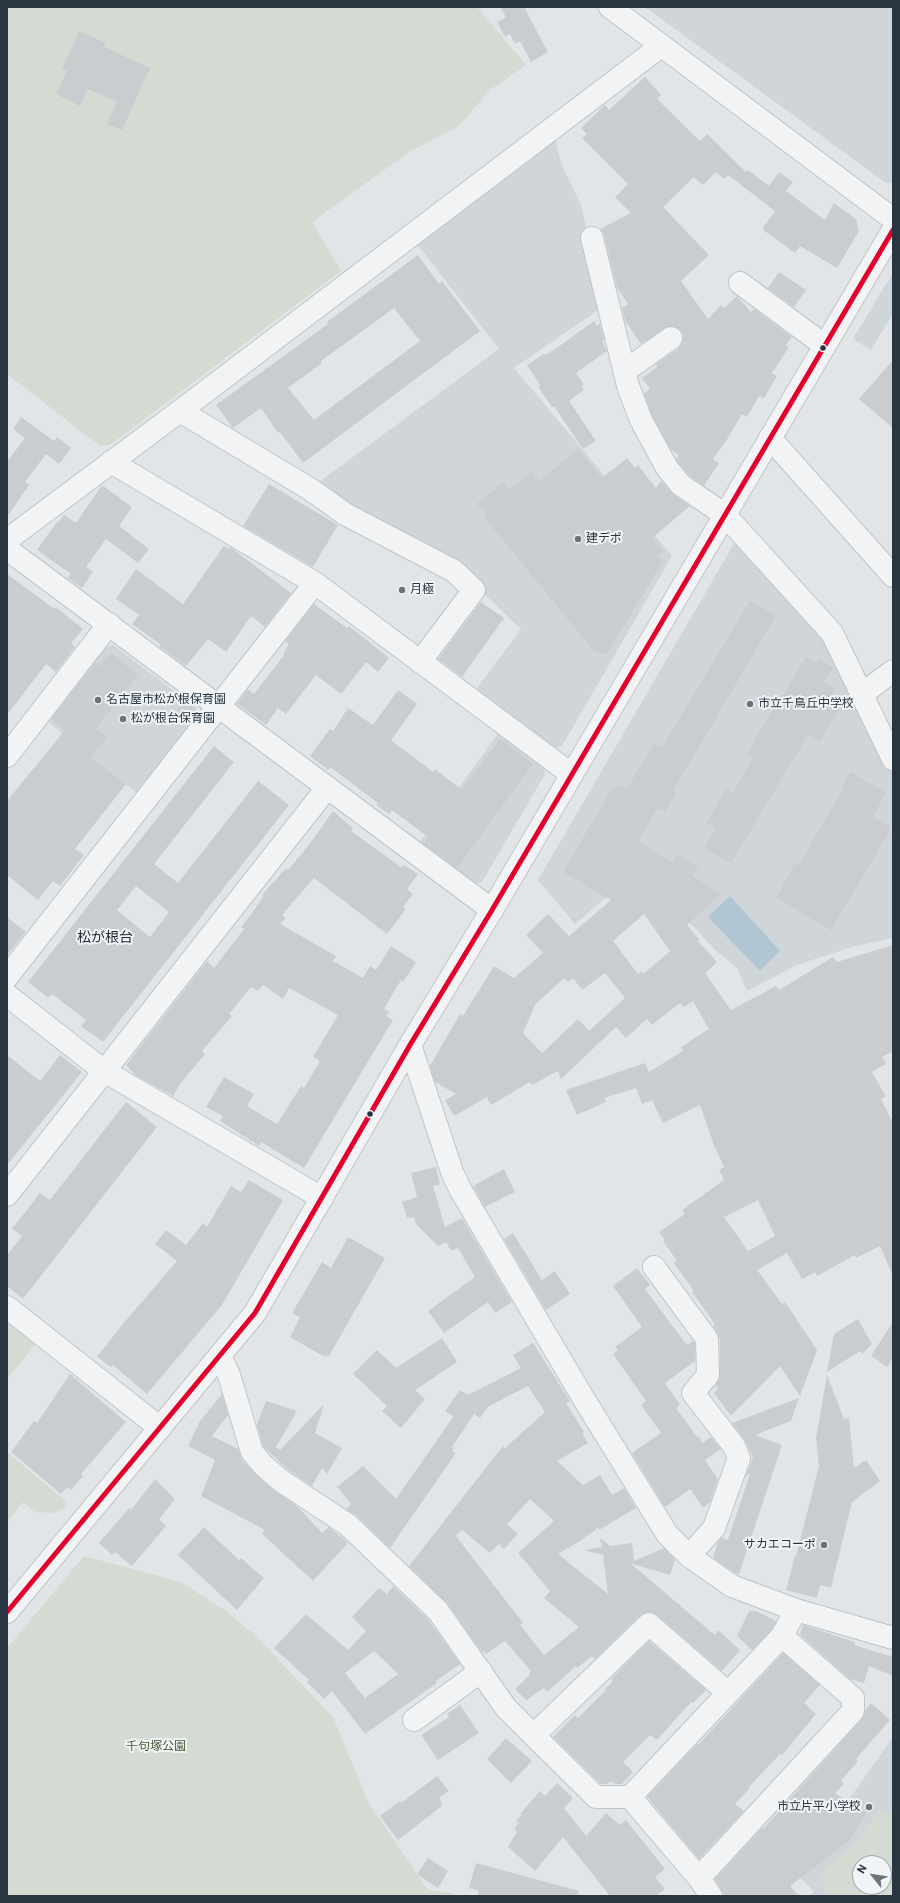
<!DOCTYPE html>
<html>
<head>
<meta charset="utf-8">
<style>
	body { margin:0 }
	#map { position:relative; width:900px; height:1903px; overflow:hidden; background:#e2e5e7; font-family:Roboto,sans-serif }
	canvas { display:block }
	.frame { position:absolute; inset:0; border:8px solid #293540; pointer-events:none }
	.north { position:absolute; left:852px; top:1855px; width:40px; height:40px; box-sizing:border-box; background:#f0f4f6; border:1px solid #a0a8ad; border-radius:50%; rotate:300deg; font-size:11px; font-weight:700; line-height:16px; text-align:center; color:#293540 }
	.north::after { content:''; display:block; margin:auto; width:14px; height:18px; background:#6a737a; clip-path:polygon(50% 0,100% 100%,50% 72%,0 100%) }
</style>
</head>
<body>
<div id="map">
<canvas width="900" height="1903"></canvas>
<div class="frame"></div>
<div class="north">N</div>
</div>
<script>
const ctx = document.querySelector('canvas').getContext('2d');
ctx.lineJoin = 'round';
function fillPath(path, color) {
  ctx.fillStyle = color;
  ctx.fill(path, 'evenodd');
}
function poly(rows) {
  const path = new Path2D();
  for (const r of rows) {
    path.moveTo(r[0], r[1]);
    for (let i = 2; i < r.length; i += 2) path.lineTo(r[i], r[i + 1]);
  }
  return path;
}
function strokePath(path, color, width, dash) {
  ctx.strokeStyle = color;
  ctx.lineWidth = width;
  ctx.lineCap = dash ? 'butt' : 'round';
  ctx.setLineDash(dash || []);
  ctx.stroke(path);
}
function label(font, color, halo, rows, align = 'center') {
  ctx.font = font + ' Roboto,"Noto Sans JP",sans-serif';
  ctx.lineWidth = 4;
  ctx.setLineDash([]);
  ctx.textBaseline = 'middle';
  ctx.strokeStyle = halo;
  ctx.fillStyle = color;
  for (const [text, x, y, turn = 0] of rows) {
    ctx.save();
    ctx.translate(x, y);
    ctx.rotate((+turn || 0) * Math.PI / 180);
    ctx.textAlign = isNaN(turn) ? turn : align;
    if (halo) ctx.strokeText(text, 0, 0);
    ctx.fillText(text, 0, 0);
    ctx.restore();
  }
}
fillPath(poly([
	[645,7,893,7,893,183,886,183],
	[555,138,561,163,581,205,604,306,514,368,672,556,562,746,552,749,475,691,521,629,456,567,315,485,499,349,503,354,416,243],
	[892,274,893,313,871,350,853,339],
	[739,535,829,639,893,769,893,938,852,947,797,965,747,991,737,968,714,949,664,894,629,878,575,924,538,880],
	[113,645,197,708,199,718,138,794,47,721,104,647],
	[499,732,544,765,545,774,482,882,472,885,418,845],
	[893,1737,893,1896,809,1896,814,1891,790,1868,831,1825],
	[860,1863,884,1863,884,1887,860,1887]
]), '#d0d5da');
fillPath(poly([
	[7,7,477,7,526,65,490,90,459,126,409,152,312,222,341,271,110,445,100,446,7,374],
	[7,1317,38,1341,7,1379],
	[7,1452,68,1503,63,1509,53,1513,35,1512,23,1502,7,1523],
	[84,1556,181,1582,226,1611,255,1635,333,1717,368,1802,428,1890,452,1893,451,1896,7,1896,7,1648],
	[893,1809,893,1896,826,1896,820,1873,857,1842,879,1810,888,1816],
	[860,1863,884,1863,884,1887,860,1887]
]), '#d4dbd2');
fillPath(poly([
	[730,896,780,951,760,971,708,917]
]), '#b0c6d2');
fillPath(poly([
	[500,7,524,7,548,52,531,62,520,41,515,44,510,34,505,37,497,22,506,17],
	[79,31,106,43,104,47,150,68,122,130,107,124,117,102,88,89,80,106,56,94,67,71,62,69],
	[645,77,661,95,657,99,700,141,707,134,746,172,748,170,769,186,779,172,793,182,786,191,825,220,834,203,856,219,859,231,837,268,800,246,795,253,762,229,775,211,728,175,724,179,716,172,703,185,694,177,663,207,709,255,681,281,708,319,721,305,724,308,737,296,751,312,754,309,792,337,786,345,789,347,772,373,777,376,764,398,759,396,747,417,742,414,728,438,713,459,719,463,704,486,690,476,677,461,676,459,679,455,671,450,652,415,644,394,650,389,642,378,657,367,656,364,679,348,682,343,683,336,681,330,676,327,669,326,641,344,627,323,626,324,622,308,628,304,617,288,604,235,600,229,631,213,615,197,628,184,582,138,587,134,581,128,605,105,609,110],
	[418,255,439,284,442,281,480,331,303,463,280,432,278,433,261,408,233,428,216,405,328,324,327,322],
	[394,308,420,341,314,420,288,388,322,363,321,361],
	[779,272,806,290,794,307,768,288],
	[594,321,597,326,600,323,604,340,602,341,607,351,576,373,584,385,581,386,584,390,569,401,596,441,583,449,554,406,552,407,538,386,540,385,527,365,544,354,545,355,554,350],
	[893,360,893,428,859,399],
	[21,417,54,441,57,437,71,448,59,464,46,454,25,482,29,485,7,517,7,462,25,438,13,429],
	[578,449,602,478,627,458,635,468,638,465,656,488,661,481,674,495,690,506,652,538,663,551,657,556,662,562,607,654,594,651,484,517,487,514,477,504,503,482,509,490,531,472,539,481],
	[269,484,338,525,313,567,243,526],
	[102,485,132,507,119,526,149,549,138,563,106,539,86,567,93,572,82,588,68,578,71,574,37,550,57,522,58,523,64,515,76,523],
	[224,546,228,549,230,547,291,593,265,627,251,616,226,652,208,639,186,666,159,646,160,644,132,624,139,615,116,599,136,569,183,604],
	[7,574,41,599,55,609,56,607,83,629,71,643,75,647,56,672,46,664,7,715],
	[750,601,776,616,673,791,676,793,665,812,658,808,638,841,673,862,677,854,698,866,692,876,721,894,687,925,699,939,698,941,717,962,705,973,731,1010,776,986,779,990,833,957,837,962,893,945,893,1051,882,1057,886,1064,872,1072,886,1097,881,1099,893,1123,893,1276,880,1246,856,1258,855,1255,817,1276,815,1272,802,1279,787,1253,757,1270,782,1304,785,1302,817,1350,800,1396,780,1366,731,1416,714,1393,718,1389,716,1385,720,1375,720,1339,713,1326,715,1324,692,1292,694,1291,674,1263,677,1261,663,1241,665,1240,659,1232,685,1214,682,1210,724,1180,719,1170,724,1167,714,1145,700,1105,663,1123,652,1100,642,1104,636,1088,604,1098,606,1102,577,1115,566,1090,645,1063,649,1072,683,1051,681,1047,709,1029,693,1001,684,1007,680,1003,652,1025,647,1019,626,1038,616,1027,561,1079,558,1071,532,1085,530,1082,491,1105,487,1097,454,1116,445,1100,456,1094,435,1082,430,1066,460,1014,463,1016,494,966,514,978,543,953,526,935,548,914,569,936,611,900,563,872,613,787,615,789,618,784,627,789,654,743,662,748],
	[644,914,670,951,643,974,641,971,638,974,613,941],
	[605,973,625,998,589,1031,578,1019,542,1053,523,1033,535,1005,564,978,568,982,573,978,582,990],
	[758,1200,775,1236,748,1251,724,1217],
	[481,602,504,618,462,677,438,659],
	[314,604,347,628,349,626,389,658,378,672,366,662,341,694,316,675,286,714,278,708,266,725,237,704,248,689,254,694,284,655,283,654,289,644,285,641],
	[111,653,138,675,96,728,107,737,91,757,126,784,75,849,84,855,60,886,53,881,38,900,7,875,7,801,65,730,51,719,95,663,99,667],
	[806,657,816,663,818,659,833,668,824,682,835,688,827,702,839,709,820,742,808,735,731,863,704,848,716,828,706,823,726,789,733,793,753,758,747,754,779,698,781,699],
	[398,690,417,704,391,740,433,772,435,769,462,790,500,739,533,764,457,868,423,843,428,837,392,810,389,814,376,805,378,803,330,767,328,770,310,756,330,729,333,731,348,708,373,725],
	[192,705,196,715,190,723,181,724,178,709],
	[214,746,234,762,154,864,178,883,258,781,289,805,103,1042,81,1026,86,1020,52,994,48,998,28,982],
	[136,886,169,912,150,937,117,910],
	[850,772,886,792,873,817,889,826,889,832,831,930,776,898,795,864,798,866,845,786,843,785],
	[333,811,353,828,351,831,402,868,404,865,418,874,407,889,413,894,403,907,406,909,387,934,314,878,282,915,286,918,280,924,336,956,333,961,363,978,370,966,376,970,391,946,416,962,403,982,401,980,384,1009,389,1012,386,1016,393,1020,304,1168,261,1142,259,1146,220,1121,223,1116,206,1107,224,1077,254,1094,247,1106,277,1124,301,1086,304,1088,320,1061,313,1057,338,1015,289,988,283,999,263,985,258,991,251,987,229,1014,232,1016,202,1051,205,1054,180,1084,173,1096,135,1075,126,1065,207,961,214,968,244,929,241,927,252,913,264,896,262,895,286,868,288,870,309,845],
	[7,917,26,932,7,955],
	[7,1055,40,1081,60,1055,82,1072,7,1165],
	[126,1102,157,1127,23,1299,7,1286,7,1255,22,1236,12,1229,40,1193,50,1200],
	[436,1167,440,1185,433,1186,445,1227,462,1218,512,1302,495,1313,488,1302,444,1333,428,1311,475,1277,458,1248,451,1251,446,1242,438,1246,416,1224,414,1217,407,1218,402,1202,417,1197,411,1173],
	[504,1169,515,1192,485,1207,473,1186],
	[249,1180,283,1200,222,1305,147,1394,113,1365,111,1367,97,1357,122,1325,177,1261,155,1244,166,1230,186,1245,203,1223,207,1227,231,1186,241,1192],
	[513,1233,542,1280,555,1271,570,1294,546,1310,504,1239],
	[348,1237,385,1258,329,1356,323,1356,290,1337,300,1317,292,1313,322,1262,331,1268],
	[637,1268,650,1285,645,1289,683,1340,687,1345,693,1341,695,1343,695,1361,665,1383,680,1405,676,1408,697,1437,698,1436,703,1443,711,1437,721,1449,705,1460,718,1479,710,1502,703,1508,690,1489,665,1507,632,1453,661,1433,641,1405,646,1401,613,1354,618,1350,615,1347,642,1327,613,1286],
	[858,1319,872,1344,862,1354,860,1351,827,1372,834,1334],
	[893,1322,893,1358,887,1367,871,1356],
	[442,1338,457,1362,415,1390,425,1399,401,1428,382,1411,387,1406,353,1374,377,1350,396,1368],
	[533,1343,570,1401,566,1403,584,1432,582,1433,588,1443,557,1461,583,1485,600,1475,612,1495,624,1488,636,1508,599,1530,599,1527,583,1539,558,1554,608,1594,603,1555,584,1550,602,1547,600,1538,610,1546,632,1543,634,1561,664,1548,675,1560,670,1575,630,1563,715,1635,718,1630,740,1650,722,1671,657,1615,652,1612,646,1612,640,1615,595,1659,592,1656,577,1668,576,1666,547,1692,544,1688,526,1700,515,1689,530,1675,529,1673,531,1671,505,1641,486,1654,484,1651,482,1652,448,1604,409,1566,503,1446,505,1448,545,1412,528,1386,489,1406,480,1418,474,1414,452,1447,454,1448,452,1451,456,1453,390,1548,357,1516,346,1509,351,1504,337,1487,363,1466,396,1499,451,1420,453,1416,445,1411,460,1390,468,1395,521,1368,513,1355],
	[530,1499,554,1521,518,1553,550,1591,544,1598,579,1627,544,1655,520,1625,523,1623,456,1536,462,1530,490,1553,499,1544,504,1549,518,1534,507,1524],
	[70,1374,126,1422,81,1474,83,1476,71,1490,67,1487,61,1494,11,1452,34,1421,37,1423],
	[827,1375,844,1419,849,1418,854,1468,866,1460,880,1481,852,1502,831,1588,820,1585,817,1598,786,1590,795,1556,796,1556,819,1466,816,1438],
	[222,1394,228,1415,212,1436,238,1449,242,1460,255,1474,273,1490,298,1507,322,1533,329,1527,348,1543,313,1581,262,1534,265,1530,201,1496,215,1460,188,1446,200,1421],
	[799,1398,791,1421,755,1435,782,1445,739,1574,735,1573,713,1558,718,1542,722,1538,728,1540,750,1474,745,1477,753,1457,744,1439,732,1423],
	[266,1401,297,1411,276,1447,280,1450,324,1404,315,1433,342,1448,327,1474,322,1468,312,1486,288,1470,263,1446,257,1424],
	[155,1479,175,1499,159,1519,166,1526,132,1566,115,1552,112,1555,99,1543,129,1508,131,1510],
	[204,1527,239,1560,241,1558,264,1578,237,1610,178,1555],
	[393,1586,428,1619,460,1664,436,1681,437,1683,365,1734,332,1691,324,1699,307,1682,309,1680,274,1648,306,1614,348,1650,366,1631,352,1617,379,1588,387,1594],
	[374,1651,398,1674,365,1698,345,1673],
	[749,1611,756,1611,776,1621,772,1629,752,1650,737,1636],
	[803,1625,855,1642,854,1645,893,1657,893,1676,869,1666,864,1683,850,1679,798,1633,800,1634],
	[649,1641,706,1690,693,1703,691,1702,657,1740,650,1735,623,1762,633,1772,622,1784,615,1784,611,1781,607,1784,601,1784,553,1737,575,1715,578,1718,606,1690,605,1689,613,1681,611,1679],
	[783,1653,820,1685,804,1703,816,1714,782,1755,780,1754,748,1788,749,1789,735,1804,744,1811,699,1859,647,1797,697,1744,698,1745],
	[871,1703,890,1720,856,1759,858,1761,841,1781,844,1784,835,1793,867,1813,850,1840,790,1886,799,1896,725,1896,715,1879,762,1828,763,1829,862,1719,866,1709],
	[460,1705,479,1733,438,1760,421,1735,449,1717,447,1714],
	[506,1738,532,1761,511,1783,487,1759],
	[437,1776,449,1791,440,1797,442,1806,398,1840,380,1816,400,1801,401,1803],
	[557,1783,573,1798,564,1808,586,1836,606,1813,620,1825,626,1820,665,1869,655,1877,665,1889,656,1896,610,1896,563,1837,535,1871,508,1847,517,1832,514,1829,519,1823,516,1821,522,1815,520,1814,540,1791,545,1796],
	[428,1858,448,1871,438,1888,417,1874],
	[476,1863,579,1891,578,1896,477,1896,479,1891,469,1888]
]), '#cacdcf');
const minor = poly([
	[592,238,628,386,641,420,667,468,681,485,725,515,832,633,893,759],
	[740,283,824,345],
	[625,371,671,338],
	[180,411,310,489,345,514,454,571,474,590,420,662],
	[770,438,893,576],
	[111,462,315,583,571,774],
	[7,540,180,411,661,46],
	[7,549,492,910],
	[862,694,893,671],
	[7,756,109,624],
	[7,977,315,583],
	[7,995,104,1071,322,1198],
	[410,1045,452,1172,460,1189,585,1401,667,1534,689,1556,732,1586,796,1610,893,1638],
	[7,1195,327,788],
	[654,1267,707,1339,708,1375,693,1393,734,1446,739,1458,714,1528,689,1556],
	[7,1307,160,1428],
	[220,1356,229,1375,252,1452,263,1465,280,1480,348,1525,438,1611,506,1708,596,1797,630,1797,782,1636,796,1610],
	[414,1720,481,1671],
	[534,1735,649,1624,727,1692],
	[630,1797,699,1878,711,1896],
	[699,1878,853,1711,853,1698,782,1636]
]);
const tertiary = poly([
	[610,7,893,219],
	[7,1612,255,1313,410,1045,492,910,893,230]
]);
strokePath(minor, '#c0c3c5', 24);
strokePath(tertiary, '#c0c3c5', 24);
strokePath(minor, '#f1f3f4', 22);
strokePath(tertiary, '#f1f3f4', 22);
strokePath(poly([
	[7,1612,255,1313,410,1045,492,910,893,230]
]), '#e4002b', 5);
for (const [x, y, r, color] of [
	[823,348,3.5,"#293540"],
	[578,539,4,"#6a737a"],
	[402,590,4,"#6a737a"],
	[98,700,4,"#6a737a"],
	[750,704,4,"#6a737a"],
	[123,719,4,"#6a737a"],
	[370,1114,3.5,"#293540"],
	[824,1545,4,"#6a737a"],
	[869,1807,4,"#6a737a"]
]) {
  const dot = new Path2D();
  dot.arc(x, y, r, 0, 2 * Math.PI);
  ctx.fillStyle = color;
  ctx.fill(dot);
  strokePath(dot, '#f0f4f6', 1.5);
}
label('12px', '#293540', '#f0f4f6', [
	["建デポ",586,539],
	["月極",410,590],
	["名古屋市松が根保育園",106,700],
	["市立千鳥丘中学校",758,704],
	["松が根台保育園",131,719],
	["サカエコーポ",816,1545,"right"],
	["市立片平小学校",861,1807,"right"]
], 'left');
label('12px', '#435c36', '#f0f4f6', [
	["千句塚公園",156,1747]
]);
label('14px', '#1b2631', '#f0f4f6', [
	["松が根台",105,938]
]);
</script>
</body>
</html>
